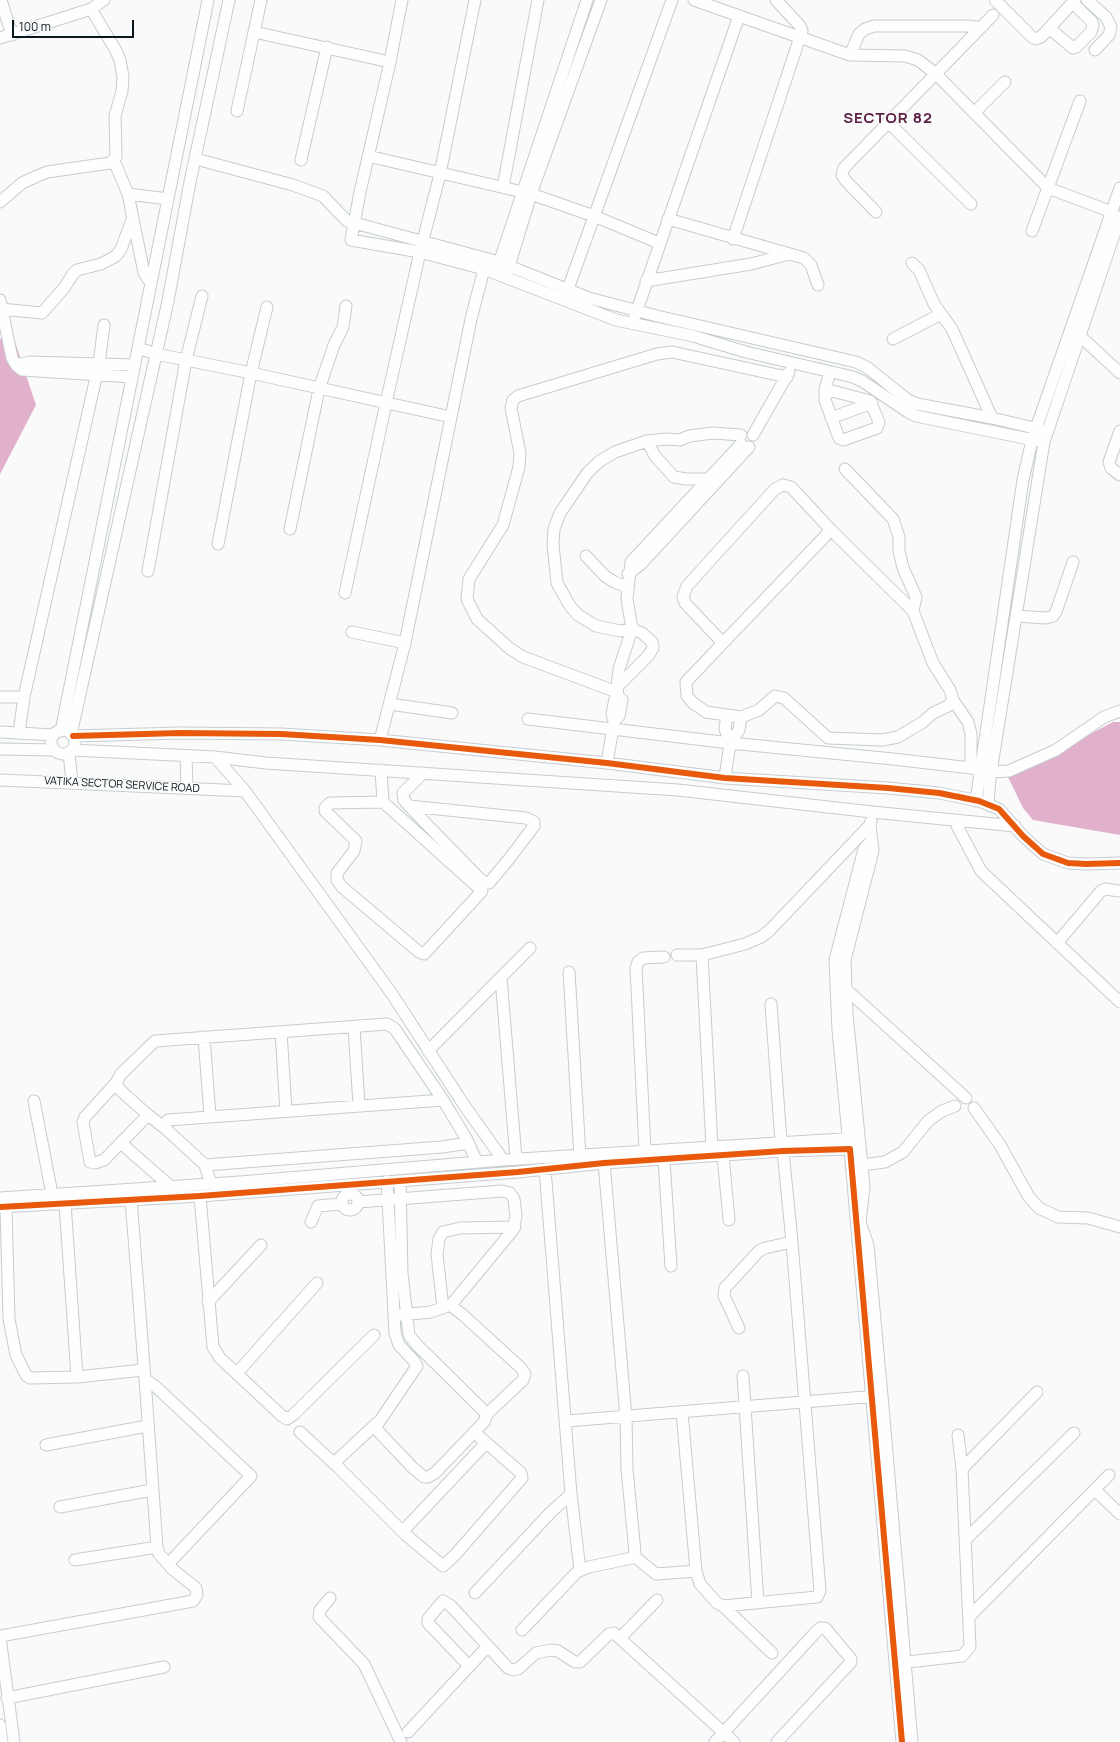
<!DOCTYPE html>
<html>
<head>
<meta charset="utf-8">
<style>
	body { margin:0 }
	#map { position:relative; width:1120px; height:1742px; overflow:hidden; background:#fafafa; font-family:Manrope,sans-serif }
	canvas { display:block }
	.scale { position:absolute; left:12px; top:20px; width:122px; height:18px; box-sizing:border-box; border:2px solid #08171d; border-top:0; padding-left:5px; font-size:12px; line-height:14px; white-space:nowrap; color:#08171d; -webkit-text-stroke:3px #fafafa; paint-order:stroke }
</style>
</head>
<body>
<div id="map">
<canvas width="1120" height="1742"></canvas>
<div class="scale">100 m</div>
</div>
<script>
const ctx = document.querySelector('canvas').getContext('2d');
ctx.lineJoin = 'round';
function fillPath(path, color) {
  ctx.fillStyle = color;
  ctx.fill(path, 'evenodd');
}
function poly(rows) {
  const path = new Path2D();
  for (const r of rows) {
    if (r.length === 3) {
      path.moveTo(r[0] + r[2], r[1]);
      path.arc(r[0], r[1], r[2], 0, 2 * Math.PI);
      continue;
    }
    path.moveTo(r[0], r[1]);
    for (let i = 2; i < r.length; i += 2) path.lineTo(r[i], r[i + 1]);
  }
  return path;
}
function strokePath(path, color, width, dash) {
  ctx.strokeStyle = color;
  ctx.lineWidth = width;
  ctx.lineCap = dash ? 'butt' : 'round';
  ctx.setLineDash(dash || []);
  ctx.stroke(path);
}
function label(font, color, halo, rows, align = 'center') {
  ctx.font = font + ' Manrope,sans-serif';
  ctx.lineWidth = 3;
  ctx.setLineDash([]);
  ctx.textBaseline = 'middle';
  ctx.strokeStyle = halo;
  ctx.fillStyle = color;
  for (const [text, x, y, turn = 0] of rows) {
    ctx.save();
    ctx.translate(x, y);
    ctx.rotate((+turn || 0) * Math.PI / 180);
    ctx.textAlign = isNaN(turn) ? turn : align;
    if (halo) ctx.strokeText(text, 0, 0);
    ctx.fillText(text, 0, 0);
    ctx.restore();
  }
}
fillPath(poly([
	[13,336,36,405,0,474,0,339],
	[1113,722,1120,722,1120,835,1033,820,1023,808,1008,777]
]), '#e1b0ca');
const minor = poly([
	[1,0,12,35],
	[402,0,390,62,360,192,351,240,420,252,484,269,616,320,693,336,746,352,853,377,862,381,908,412,916,416,1044,442],
	[694,0,850,55,905,56,918,60,936,74,1048,188,1112,212],
	[995,0,1032,37,1036,39,1041,37,1075,0],
	[1087,0,1106,17,1111,27,1109,35,1095,50],
	[1049,28,1073,48,1076,47,1091,32,1093,25,1092,22,1073,3],
	[254,32,390,62],
	[0,38,91,9,104,0],
	[850,55,859,34,865,29,874,26,968,26,976,27,979,29],
	[237,111,261,0],
	[974,113,1005,82],
	[888,122,971,204],
	[368,156,531,194,594,216,659,243],
	[196,159,293,185,323,196,347,221,499,262,589,298,657,316,856,362,868,368,908,400,917,404,992,418,1047,431],
	[301,160,327,47],
	[114,161,128,194,144,273,151,283],
	[503,187,538,0],
	[128,194,168,199],
	[0,202,22,183,35,177,47,172,110,163,116,157,115,116,122,91,123,77,120,60,115,49,91,9],
	[876,212,846,181,842,175,844,168,993,15],
	[668,219,804,258,811,265,818,285],
	[1032,231,1080,101],
	[733,239,802,31,800,26,776,0],
	[912,263,919,270,934,304,952,329,992,418],
	[497,269,587,0],
	[507,273,531,194,601,0],
	[646,281,751,264,789,254],
	[568,289,672,0],
	[0,300,12,358,16,365,22,370,132,377],
	[0,309,42,313,64,288,73,274,77,270,101,264,116,256,121,249,132,220],
	[635,316,739,16],
	[1079,335,1120,373],
	[893,339,941,314],
	[138,348,156,354,251,373,451,417],
	[16,365,30,362,134,365],
	[825,389,870,401,879,422,877,428,843,440,839,438,825,400,825,389,830,372],
	[831,418,872,403],
	[1120,431,1109,462,1111,468,1120,475],
	[753,435,789,372],
	[647,441,655,456,674,477,686,479,707,479],
	[845,469,893,519,899,537,899,551,903,568,916,597,913,611],
	[783,485,791,487,831,530,913,611,933,663,950,690,953,700,948,706,933,713,923,722,898,737,882,740,828,738,784,698,775,696,759,710,741,717,706,712,693,703,687,696,686,682,723,643,685,603,683,597,687,586,775,489,783,485],
	[290,529,319,389,334,345,343,327,346,306],
	[218,544,251,373,267,307],
	[586,556,605,576,614,582,628,587],
	[148,571,186,360,202,296],
	[628,574,641,564,749,447],
	[345,593,386,403,420,252,440,174,475,0],
	[1016,616,1046,618,1053,616,1056,612,1073,562],
	[352,632,405,643],
	[723,643,831,530],
	[617,687,648,656,653,648,652,642,642,633,632,629,620,631,596,626,578,615,570,606,557,583,553,544,554,529,560,513,588,472,600,461,615,452,647,441,667,439,680,440,689,436,713,433,741,435],
	[617,692,523,657,509,648,477,619,467,599,469,579,503,525,519,467,520,453,511,408,513,400,518,396,657,354,672,352,787,377],
	[618,696,622,700,619,716,614,721,612,714,615,699,618,696,617,687,619,669,632,629,627,599,631,562,741,444],
	[0,697,24,697],
	[953,700,968,722,971,734,971,768],
	[390,704,452,713],
	[727,715,725,729,730,743,739,730,741,717],
	[528,719,730,743,893,759,971,768,981,771],
	[63,742,12],
	[61,731,208,0],
	[0,732,54,735],
	[19,733,24,697,99,364,104,325],
	[71,734,168,301,190,182,229,0],
	[73,736,180,733,281,734,380,740,607,763,725,778,888,788,939,793,979,801,999,809,1023,836,1043,854,1068,863,1086,864,1120,863],
	[380,740,405,643,471,319,484,269],
	[0,749,54,750],
	[72,750,215,757,266,763,678,790,872,812,1015,826],
	[69,753,72,782],
	[186,756,187,788],
	[215,757,245,791,392,994,464,1105,503,1160],
	[607,763,614,722],
	[381,770,383,802,482,891,424,954,419,952,342,887,337,880,337,873,354,851,356,841,325,811,325,808,330,803,383,802],
	[991,772,1009,771,1056,750,1104,717,1120,711],
	[725,778,730,743],
	[0,780,245,791],
	[976,801,1023,480,1032,440,1120,188],
	[988,804,990,778,1044,442,1120,217],
	[409,806,526,818,534,822,534,826,509,859,489,883,485,883,478,877,409,806,404,800,403,793,423,773],
	[954,820,981,871,1120,1002],
	[870,825,873,851,845,960,847,1014,864,1187,860,1223,868,1245,882,1396,912,1742],
	[1057,943,1101,891,1105,889,1120,891],
	[677,955,702,955,745,944,761,937,769,931,870,825,871,821],
	[702,955,712,1146],
	[569,972,580,1156],
	[501,978,516,1159],
	[847,990,966,1098],
	[771,1004,781,1142],
	[354,1027,359,1105],
	[281,1032,286,1111],
	[204,1037,210,1116],
	[428,1051,530,948],
	[116,1083,120,1090,148,1115,166,1129],
	[34,1101,52,1194],
	[974,1108,1000,1145,1029,1197,1039,1208,1058,1217,1088,1218,1120,1227],
	[148,1115,104,1160,95,1163,90,1162,83,1122,85,1117,116,1083,121,1074,155,1041,387,1024,395,1029,443,1100,466,1138,477,1162],
	[122,1144,170,1186],
	[849,1145,838,1030,835,960,864,849,870,842],
	[645,1150,636,968,638,962,643,958,664,957],
	[723,1155,729,1220],
	[664,1160,671,1266],
	[205,1165,442,1147,468,1143],
	[861,1165,885,1162,903,1152,928,1121,942,1111,955,1106],
	[545,1169,571,1494,580,1570],
	[387,1181,395,1333,399,1345,414,1361,417,1366,375,1428,413,1468,424,1477,428,1477,435,1473,484,1422,487,1414,417,1345,409,1335,402,1273,400,1181],
	[211,1184,205,1165,166,1129,165,1124,168,1120,443,1100],
	[350,1202,8],
	[200,1196,213,1347,220,1358,282,1416,287,1419,293,1415,374,1335],
	[0,1198,240,1182,503,1160,858,1138],
	[358,1202,502,1191,510,1193,514,1199,516,1216,513,1230,451,1305],
	[65,1203,77,1377,143,1370],
	[0,1207,200,1196,518,1172,604,1163,783,1151,850,1149,902,1742],
	[6,1207,9,1319,16,1355,26,1375,30,1378,77,1377],
	[311,1222,318,1206,342,1204],
	[208,1302,261,1245],
	[443,1308,437,1254,439,1239,443,1232,460,1228,515,1227],
	[400,1315,431,1312,450,1305,463,1315,521,1368,525,1374,523,1380,487,1414],
	[739,1328,724,1296,725,1288,759,1251,765,1248,792,1242,783,1151],
	[237,1373,317,1283],
	[743,1376,758,1603],
	[145,1379,157,1547,159,1554,169,1565],
	[682,1412,696,1571,700,1584,717,1603,723,1606,817,1597,820,1591,792,1242],
	[566,1421,878,1396],
	[300,1432,339,1468,406,1535,443,1566,455,1555,522,1478,521,1473,474,1432],
	[46,1445,147,1426],
	[334,1463,377,1423],
	[962,1469,1037,1392],
	[1095,1490,1120,1514],
	[60,1507,152,1490],
	[403,1531,486,1443],
	[965,1540,1074,1433],
	[634,1556,656,1574,696,1571],
	[75,1560,157,1547],
	[475,1593,551,1512,571,1494],
	[330,1598,320,1610,319,1617,364,1664,401,1742],
	[723,1606,772,1653],
	[970,1616,1109,1475],
	[522,1630,577,1572,589,1567,632,1558,635,1553,627,1469,626,1417,604,1163],
	[0,1636,193,1601,197,1595,196,1588,171,1568,170,1562,251,1476,155,1386,145,1379,131,1199],
	[0,1637,14,1742],
	[621,1637,657,1600],
	[898,1663,962,1656,970,1647,962,1469,958,1435],
	[469,1666,428,1623,428,1619,443,1601,451,1606,508,1668,513,1670,518,1669,536,1653,551,1650,558,1651,575,1662,580,1662,609,1634,614,1633,734,1742],
	[7,1698,164,1667],
	[0,1725,2,1742],
	[408,1732,488,1646],
	[715,1742,814,1634,820,1628,825,1628,851,1659,851,1662,777,1742]
]);
strokePath(minor, '#c5cdd0', 13);
strokePath(minor, '#fefefe', 11);
strokePath(poly([
	[73,736,180,733,281,734,380,740,607,763,725,778,888,788,939,793,979,801,999,809,1023,836,1043,854,1068,863,1086,864,1120,863],
	[0,1207,200,1196,518,1172,604,1163,783,1151,850,1149,902,1742]
]), '#e8590c', 6);
label('11px', '#08171d', '#fafafa', [
	["VATIKA SECTOR SERVICE ROAD",122,785,3]
]);
ctx.letterSpacing = '1px';
label('bold 15px', '#5d2045', '#fafafa', [
	["SECTOR 82",888,119]
]);
ctx.letterSpacing = '0px';
</script>
</body>
</html>
